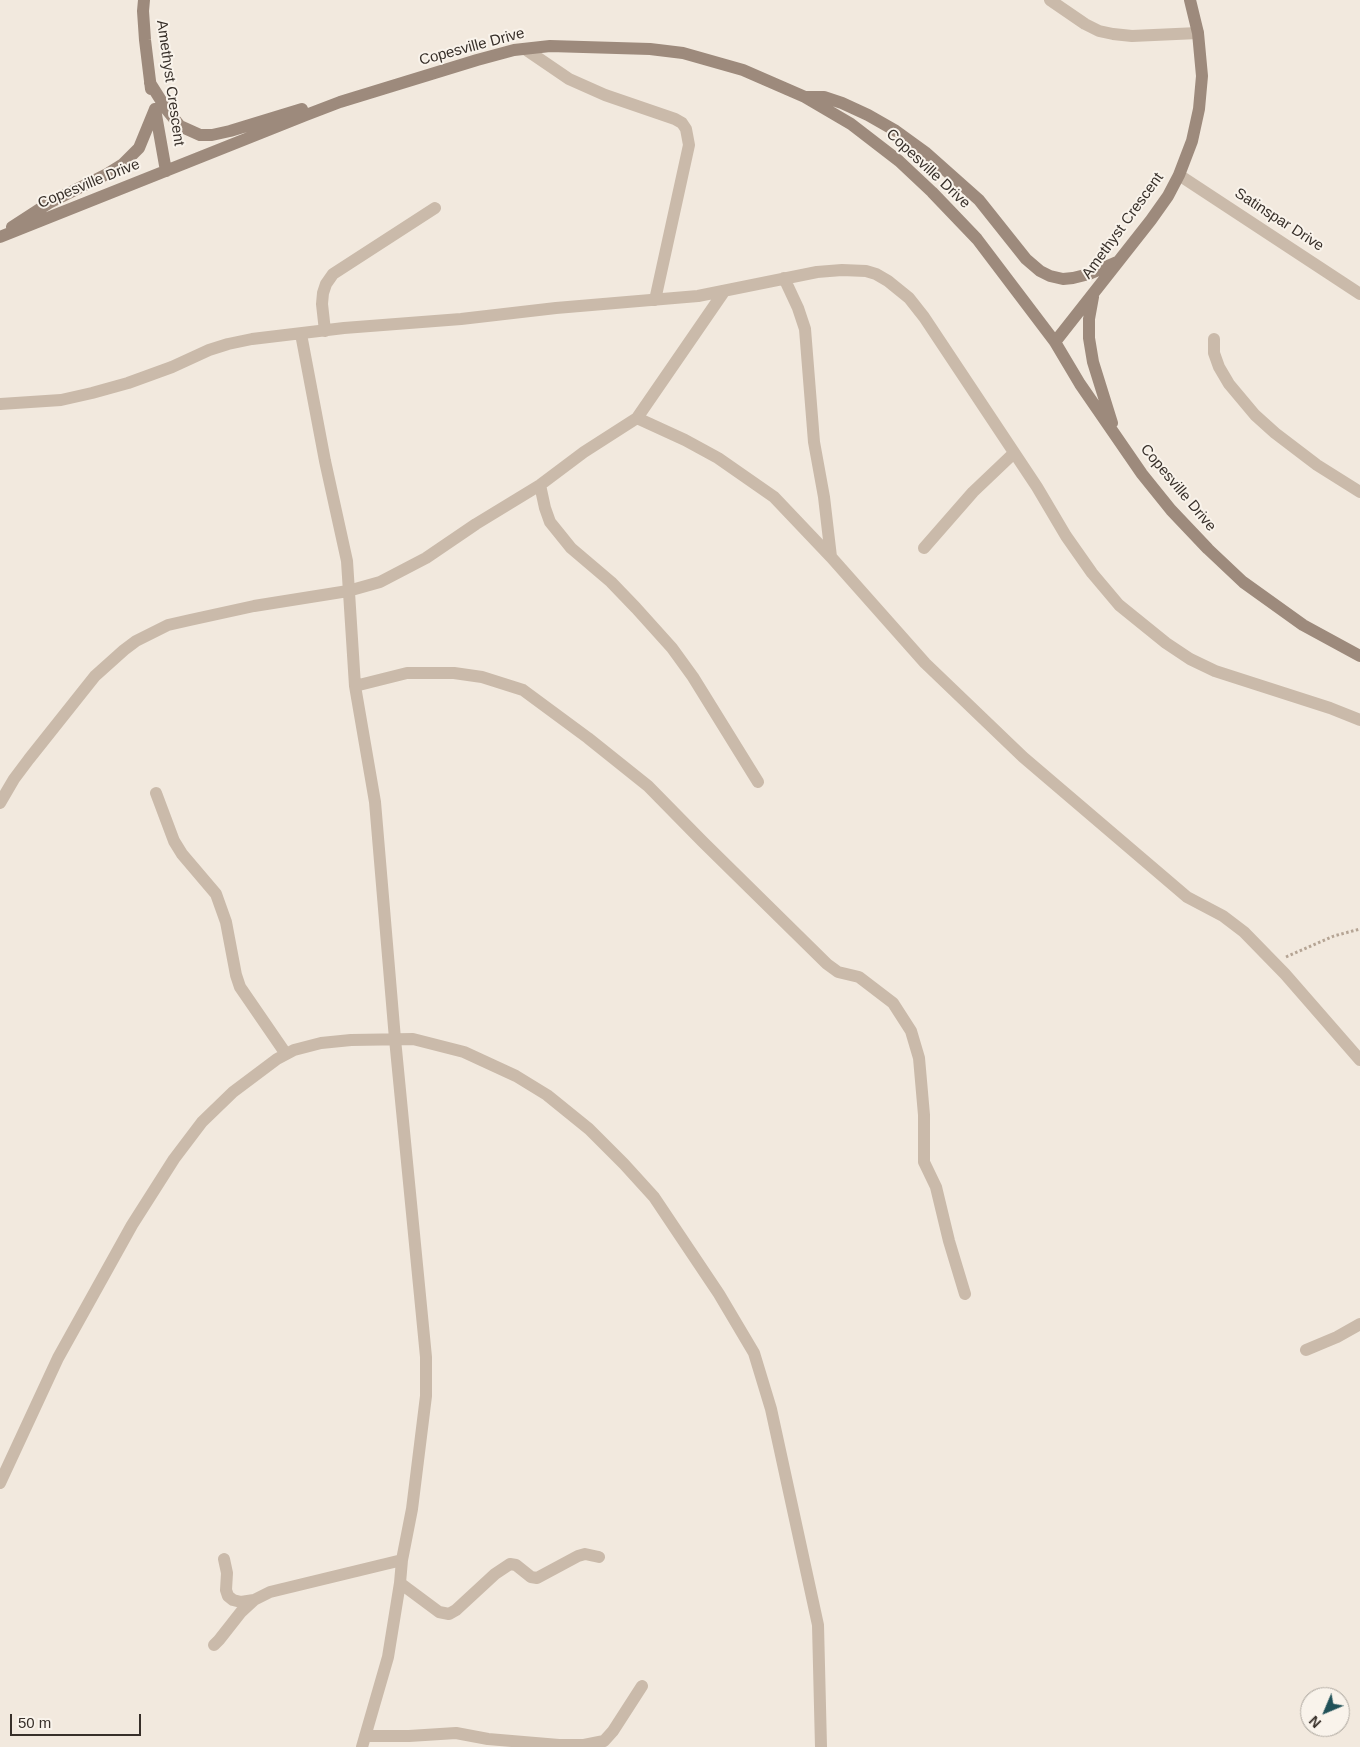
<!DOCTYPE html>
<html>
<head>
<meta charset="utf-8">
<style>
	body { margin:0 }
	#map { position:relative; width:1360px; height:1747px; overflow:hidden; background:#f2e9de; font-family:Helvetica,sans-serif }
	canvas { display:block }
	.north { position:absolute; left:1300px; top:1687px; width:50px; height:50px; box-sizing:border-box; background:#f9f3eb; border:1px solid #aba59d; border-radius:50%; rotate:225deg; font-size:14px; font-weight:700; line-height:20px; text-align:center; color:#372f29 }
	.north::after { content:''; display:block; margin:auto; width:18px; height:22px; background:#205158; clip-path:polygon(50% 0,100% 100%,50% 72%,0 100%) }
	.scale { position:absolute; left:10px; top:1714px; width:131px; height:22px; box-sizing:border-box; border:2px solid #372f29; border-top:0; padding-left:6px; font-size:15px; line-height:18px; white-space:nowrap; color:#372f29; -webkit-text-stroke:4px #f9f3eb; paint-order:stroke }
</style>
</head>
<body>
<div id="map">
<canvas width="1360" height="1747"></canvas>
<div class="north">N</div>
<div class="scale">50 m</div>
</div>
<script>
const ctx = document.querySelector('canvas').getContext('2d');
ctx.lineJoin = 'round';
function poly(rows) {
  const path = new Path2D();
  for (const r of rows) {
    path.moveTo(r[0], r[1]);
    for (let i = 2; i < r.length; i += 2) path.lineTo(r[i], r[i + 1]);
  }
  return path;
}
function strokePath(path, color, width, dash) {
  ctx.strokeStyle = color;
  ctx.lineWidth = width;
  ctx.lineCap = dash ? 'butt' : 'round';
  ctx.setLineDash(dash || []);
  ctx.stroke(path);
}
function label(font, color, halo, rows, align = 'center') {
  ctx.font = font + ' Helvetica,sans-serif';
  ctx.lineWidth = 4;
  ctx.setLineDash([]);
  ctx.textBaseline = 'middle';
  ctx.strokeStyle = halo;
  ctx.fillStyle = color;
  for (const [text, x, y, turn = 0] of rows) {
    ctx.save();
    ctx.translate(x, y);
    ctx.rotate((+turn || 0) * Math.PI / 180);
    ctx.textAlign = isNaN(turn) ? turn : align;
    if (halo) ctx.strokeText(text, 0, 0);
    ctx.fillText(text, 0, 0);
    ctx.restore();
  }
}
strokePath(poly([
	[1286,957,1334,936,1360,929]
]), '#b5a494', 3, [2.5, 2.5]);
strokePath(poly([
	[1050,0,1085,24,1099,31,1113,34,1132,36,1198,33],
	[525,49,569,79,605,95,675,119,682,123,686,129,689,145,655,300],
	[1179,175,1360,294],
	[784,278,798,308,805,329,814,442,824,497,831,557],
	[325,331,322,304,323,293,326,284,333,274,435,208],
	[301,334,325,461,347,561,355,686,375,802,395,1039,426,1357,426,1396,412,1509,402,1560,400,1583,388,1657,362,1747],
	[1214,339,1214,353,1219,367,1229,384,1255,415,1275,433,1317,465,1360,492],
	[0,404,61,400,92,393,128,383,172,367,209,350,228,344,252,339,344,328,461,319,556,308,698,296,817,272,842,270,866,271,876,274,888,281,909,298,924,317,1037,487,1066,536,1092,573,1119,605,1166,643,1190,659,1215,671,1330,708,1360,720],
	[637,418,685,440,718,458,774,497,831,557,925,663,1023,757,1187,897,1223,916,1244,932,1285,974,1360,1060],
	[540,485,545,508,550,522,571,548,611,582,636,608,672,648,693,677,758,782],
	[924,548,973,492,1014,453],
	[355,686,407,673,454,673,482,677,523,690,588,738,648,786,703,842,827,964,838,972,859,977,893,1003,911,1031,919,1058,924,1115,924,1162,936,1187,949,1241,965,1294],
	[156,793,174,841,182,854,216,894,226,922,236,975,240,987,286,1054],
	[0,803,14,779,29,759,95,676,124,650,136,641,168,625,190,620,254,606,348,591,380,582,426,558,476,524,540,485,584,452,637,418,723,293],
	[1306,1350,1337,1337,1360,1324],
	[0,1483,58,1358,132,1225,174,1159,202,1122,233,1092,277,1059,294,1050,321,1043,351,1040,413,1039,464,1052,516,1076,547,1095,589,1129,624,1164,654,1197,719,1294,754,1353,771,1409,818,1625,821,1747],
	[224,1559,227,1573,226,1590,228,1596,233,1600,241,1602,254,1600],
	[400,1583,439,1612,449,1614,456,1610,495,1574,510,1564,516,1565,531,1577,537,1578,578,1556,585,1554,599,1557],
	[214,1645,219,1640,241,1612,254,1600,270,1592,402,1560],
	[365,1736,409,1736,456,1733,488,1739,559,1745,584,1745,604,1741,613,1731,642,1686]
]), '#cabaaa', 12);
strokePath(poly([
	[144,0,143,11,145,40,151,89],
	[150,83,167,110,180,126,200,135,212,135,230,131,302,109],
	[805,97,824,97,842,103,868,115,896,131,925,152,979,200,1026,259,1040,271,1050,276,1063,279,1073,278,1089,274,1117,262],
	[155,109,166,171],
	[12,227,49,203,107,174,123,164,139,148,155,109],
	[0,237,306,115,340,102,477,60,514,50,550,46,650,49,683,53,743,70,805,97,851,124,899,161,932,192,977,239,1055,342,1080,384,1142,474,1171,510,1208,549,1243,582,1303,625,1360,656],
	[1093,297,1089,319,1089,338,1093,362,1112,423],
	[1055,342,1151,220,1168,196,1179,175,1192,141,1199,109,1202,76,1198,33,1190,0]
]), '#9d8a7c', 12);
label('15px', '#372f29', '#f9f3eb', [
	["Copesville Drive",472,47,-15],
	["Amethyst Crescent",170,83,82],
	["Copesville Drive",928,169,43],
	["Copesville Drive",89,184,-22],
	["Satinspar Drive",1279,220,33],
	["Amethyst Crescent",1123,226,-54],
	["Copesville Drive",1178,488,50]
]);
</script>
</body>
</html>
